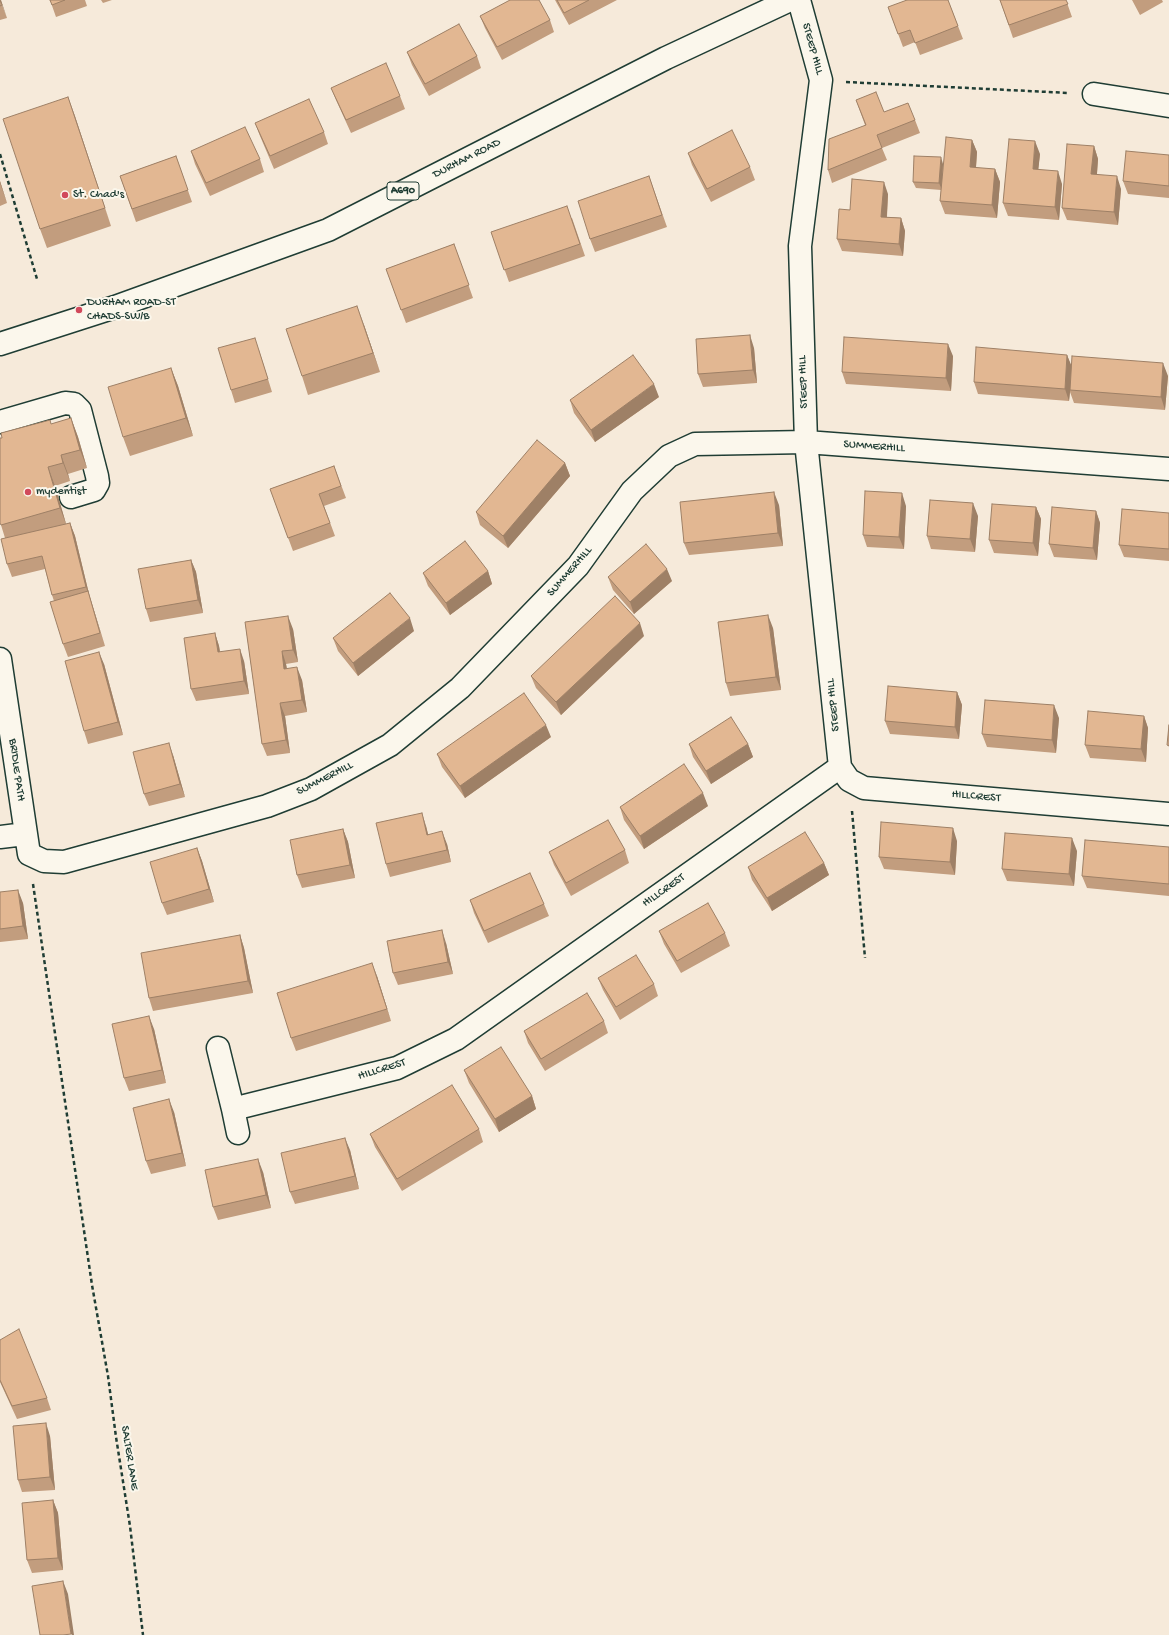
<!DOCTYPE html>
<html>
<head>
<meta charset="utf-8">
<style>
	body { margin:0 }
	canvas { display:block; background:#f6eada }
</style>
</head>
<body>
<canvas width="1169" height="1635"></canvas>
<script>
const ctx = document.querySelector('canvas').getContext('2d');
ctx.lineJoin = 'round';
function poly(rows) {
  const path = new Path2D();
  for (const r of rows) {
    path.moveTo(r[0], r[1]);
    for (let i = 2; i < r.length; i += 2) path.lineTo(r[i], r[i + 1]);
  }
  return path;
}
function strokePath(path, color, width, dash) {
  ctx.strokeStyle = color;
  ctx.lineWidth = width;
  ctx.lineCap = dash ? 'butt' : 'round';
  ctx.setLineDash(dash || []);
  ctx.stroke(path);
}
function fillPath(path, color) {
  ctx.fillStyle = color;
  ctx.fill(path, 'evenodd');
}
function label(font, color, halo, rows, align = 'center') {
  ctx.font = font + ' "Gochi Hand",sans-serif';
  ctx.lineWidth = 4;
  ctx.setLineDash([]);
  ctx.textBaseline = 'middle';
  ctx.strokeStyle = halo;
  ctx.fillStyle = color;
  for (const [text, x, y, turn = 0] of rows) {
    ctx.save();
    ctx.translate(x, y);
    ctx.rotate((+turn || 0) * Math.PI / 180);
    ctx.textAlign = isNaN(turn) ? turn : align;
    if (halo) ctx.strokeText(text, 0, 0);
    ctx.fillText(text, 0, 0);
    ctx.restore();
  }
}
const minor = poly([
	[799,0,821,80,800,246,806,442,840,767],
	[1094,94,1169,106],
	[0,422,65,403,74,404,80,410,97,476,98,483,94,490,71,497],
	[0,659,29,854,44,861,64,862,267,806,311,789,390,745,460,688,578,566,632,491,669,456,695,444,806,442,1169,469],
	[0,837,25,834],
	[218,1048,233,1109,397,1068,456,1039,840,767,849,780,864,788,1169,814],
	[233,1109,238,1133]
]);
const highway = poly([
	[0,344,115,307,328,230,666,58,790,0]
]);
strokePath(minor, '#1f3d34', 25);
strokePath(highway, '#1f3d34', 25);
strokePath(poly([
	[846,82,1069,93],
	[0,154,37,279],
	[852,811,865,958],
	[33,884,92,1285,108,1376,116,1437,130,1526,143,1635]
]), '#1f3d34', 2.5, [4, 3]);
strokePath(minor, '#fbf7ec', 22);
strokePath(highway, '#fbf7ec', 22);
fillPath(poly([
	[0,0,7,18,0,20],
	[50,0,85,0,87,6,56,17],
	[101,0,112,0,103,3],
	[555,0,617,0,569,25],
	[948,0,963,39,920,55,915,42,903,47,888,7],
	[1000,0,1066,0,1072,17,1013,38],
	[1132,0,1162,0,1163,2,1140,15],
	[480,16,550,20,554,32,502,60,485,28],
	[407,52,477,56,481,68,429,96,412,65],
	[331,88,400,96,405,109,351,133,336,100],
	[68,97,111,226,47,248,40,229],
	[856,100,884,112,915,120,920,133,882,148,887,160,832,183,828,170,865,125],
	[255,123,324,132,328,144,274,169,260,136],
	[972,140,977,152,976,168,995,169,1000,182,997,218,945,214,940,201,941,190,916,188,913,182,943,164,942,178],
	[1094,146,1098,159,1097,174,1121,189,1118,225,1067,220,1062,208],
	[191,151,260,159,264,172,210,196,195,164],
	[688,153,750,167,755,180,711,202,692,165],
	[1040,154,1038,170,1062,184,1059,220,1008,216,1003,203],
	[1169,155,1169,198,1128,194,1123,181],
	[176,156,192,202,136,222,120,176],
	[649,176,667,227,595,252,590,239],
	[0,181,7,203,0,206],
	[888,194,887,217,901,218,905,231,903,256,842,251,837,239,850,210],
	[572,218,585,256,509,282,491,232],
	[454,244,473,298,406,323,386,269],
	[364,325,380,372,308,395,302,376],
	[754,348,757,383,703,387,698,374],
	[259,350,272,392,235,403,231,390],
	[1067,355,1071,366,1168,376,1165,410,1074,403,1070,392,1069,401,978,394,974,382],
	[953,356,951,391,846,384,842,372],
	[171,368,178,386,193,436,130,456,123,437],
	[659,397,595,442,574,413,570,400],
	[71,418,78,437,87,468,68,474,70,481,55,486,66,524,70,523,75,536,89,594,92,604,105,646,68,657,63,644,54,601,52,595,45,569,12,577,7,564,5,538,1,525,52,424],
	[565,463,570,476,508,548,480,525,476,512],
	[334,466,346,498,324,506,335,536,293,551,270,489],
	[779,505,783,546,689,555,684,543],
	[906,506,904,549,867,547,863,535],
	[1036,507,1041,519,1038,556,994,553,989,540],
	[1096,511,1100,523,1097,560,1054,557,1049,544],
	[1169,513,1169,561,1124,557,1119,545],
	[978,516,975,552,931,549,927,536],
	[191,560,196,572,203,613,150,622,146,609],
	[488,571,492,584,450,615,428,586,423,573],
	[608,577,672,581,634,614,613,590],
	[245,622,293,629,298,662,286,664,287,669,302,680,307,712,285,716,290,753,267,756,262,744],
	[773,628,781,690,730,696,726,683],
	[414,631,358,676,338,651,333,638],
	[215,633,219,646,220,652,244,661,249,694,196,701,191,689],
	[644,636,561,715,536,688,531,676],
	[104,664,123,735,88,744,84,731],
	[957,692,962,705,959,739,890,734,885,721],
	[1144,716,1148,728,1146,762,1090,758,1085,745],
	[1059,718,1056,753,987,747,982,734],
	[551,737,465,798,442,767,437,754],
	[689,744,748,744,753,757,711,784,693,757],
	[173,755,185,797,149,806,144,794],
	[708,806,644,849,624,820,620,807],
	[426,826,428,834,447,844,451,862,390,877,386,864],
	[343,829,348,842,355,878,302,888,297,875],
	[957,841,955,875,884,869,879,857],
	[1169,847,1169,896,1087,888,1082,876],
	[197,848,202,861,214,902,167,915,162,903],
	[625,850,629,863,571,896,554,865,549,852],
	[1077,851,1074,886,1007,881,1002,869],
	[824,863,829,875,772,911,752,880,748,867],
	[0,892,23,903,28,939,0,942],
	[470,900,544,904,549,916,488,943,474,913],
	[659,931,725,933,730,946,681,973,664,944],
	[240,935,244,948,253,993,153,1011,149,998],
	[446,943,453,974,398,985,393,973],
	[377,976,391,1021,296,1051,291,1038],
	[598,978,654,984,658,996,620,1020,603,990],
	[604,1021,608,1033,545,1071,528,1043,524,1031],
	[154,1029,166,1083,129,1091,124,1078],
	[464,1070,532,1096,536,1109,499,1132,469,1083],
	[174,1112,186,1166,151,1174,146,1161],
	[479,1129,483,1142,402,1191,375,1147,370,1134],
	[350,1150,359,1189,295,1204,290,1192],
	[263,1172,271,1208,218,1220,213,1207],
	[0,1340,47,1398,51,1410,17,1419,0,1382],
	[50,1436,55,1490,22,1492,18,1480],
	[53,1500,58,1513,63,1570,32,1573,27,1560]
]), '#c29d7e');
fillPath(poly([
	[0,0,1,0,7,18,2,5],
	[68,97,75,116,111,226],
	[972,140,977,152,975,180,970,167],
	[1035,141,1040,154,1037,182,1033,169],
	[1094,146,1098,159,1096,186,1091,174],
	[941,157,943,164,942,190,939,183],
	[995,169,1000,182,997,218,992,205],
	[1058,171,1062,184,1059,220,1055,207],
	[1117,176,1121,189,1118,225,1114,212],
	[0,181,7,203,0,183],
	[884,182,888,194,886,230,881,217],
	[901,218,905,231,903,256,899,244],
	[357,306,364,325,380,372,373,353],
	[750,335,754,348,757,383,753,370],
	[948,344,953,356,951,391,946,378],
	[1067,355,1072,367,1070,390,1070,392,1069,401,1065,389],
	[1163,363,1168,376,1165,410,1161,397],
	[171,368,178,386,193,436,186,418],
	[654,384,659,397,595,442,591,430],
	[71,418,78,437,87,468,80,450],
	[61,455,68,474,70,481,63,463],
	[565,463,570,476,508,548,503,536],
	[48,467,55,486,67,527,60,508],
	[774,492,779,505,783,546,778,533],
	[902,493,906,506,904,549,899,537],
	[973,503,978,516,975,552,970,539],
	[1036,507,1041,519,1038,556,1033,543],
	[1096,511,1100,523,1097,560,1093,548],
	[70,523,75,536,89,594,92,604,105,646,86,587],
	[191,560,196,572,203,613,198,600],
	[667,569,672,581,634,614,630,602],
	[488,571,492,584,450,615,446,603],
	[768,615,773,628,781,690,776,677],
	[288,616,293,629,298,662,293,650],
	[410,618,414,631,358,676,353,663],
	[640,623,644,636,561,715,556,702],
	[215,633,219,646,222,665,218,652],
	[240,649,244,661,249,694,244,681],
	[282,651,286,664,289,682,284,669],
	[99,652,104,664,123,735,118,722],
	[297,667,302,680,307,712,302,700],
	[957,692,962,705,959,739,955,727],
	[280,703,285,716,290,753,286,740],
	[1054,705,1059,718,1056,753,1052,740],
	[1144,716,1148,728,1146,762,1141,749],
	[546,725,551,737,465,798,460,786],
	[169,743,173,755,185,797,180,784],
	[748,744,753,757,711,784,706,771],
	[703,793,708,806,644,849,640,836],
	[422,813,426,826,431,847,427,835],
	[953,828,957,841,955,875,950,862],
	[343,829,348,842,355,878,350,865],
	[442,831,447,844,451,862,447,850],
	[1072,838,1077,851,1074,886,1069,874],
	[197,848,202,861,214,902,209,889],
	[824,863,829,875,772,911,767,898],
	[18,890,23,903,28,939,23,926],
	[442,930,446,943,453,974,448,962],
	[240,935,244,948,253,993,248,981],
	[372,963,377,976,391,1021,387,1009],
	[149,1016,154,1029,166,1083,162,1070],
	[532,1096,536,1109,499,1132,495,1119],
	[169,1099,174,1112,186,1166,182,1153],
	[345,1138,350,1150,359,1189,355,1176],
	[258,1159,263,1172,271,1208,266,1195],
	[46,1423,50,1436,55,1490,50,1477],
	[53,1500,58,1513,63,1570,58,1558],
	[63,1581,68,1594,74,1635,72,1635,71,1634]
]), '#9e8066');
const building = poly([
	[0,0,2,5,0,6,0,0],
	[50,0,65,0,52,5,50,0],
	[510,0,539,0,550,20,497,47,480,16,510,0],
	[557,0,589,0,564,13,557,0],
	[907,0,948,0,958,26,915,43,910,30,898,34,888,7,907,0],
	[1000,0,1066,0,1068,4,1009,25,1000,0],
	[459,24,477,56,425,84,407,52,459,24],
	[386,63,400,96,346,120,331,88,386,63],
	[876,92,884,112,908,103,915,120,877,135,882,148,828,170,829,139,866,125,856,100,876,92],
	[68,97,105,208,40,229,3,119,68,97],
	[309,99,324,132,270,156,255,123,309,99],
	[245,127,260,159,206,183,191,151,245,127],
	[732,130,750,167,707,189,688,153,732,130],
	[946,137,972,140,970,167,995,169,992,205,940,201,946,137],
	[1009,139,1035,141,1033,169,1058,171,1055,207,1003,203,1009,139],
	[1067,144,1094,146,1091,174,1117,176,1114,212,1062,208,1067,144],
	[1126,151,1169,155,1169,186,1123,181,1126,151],
	[176,156,188,190,132,209,120,176,176,156],
	[914,156,941,157,939,183,913,182,914,156],
	[649,176,662,215,590,239,578,201,649,176],
	[852,179,884,182,881,217,901,218,899,244,837,239,839,209,850,210,852,179],
	[567,206,580,244,504,270,491,232,567,206],
	[454,244,469,285,401,310,386,269,454,244],
	[357,306,373,353,302,376,286,329,357,306],
	[750,335,753,370,698,374,696,339,750,335],
	[844,337,948,344,946,378,842,372,844,337],
	[255,338,268,379,231,390,218,348,255,338],
	[976,347,1067,355,1065,389,974,382,976,347],
	[633,355,654,384,591,430,570,400,633,355],
	[1072,356,1163,363,1161,397,1070,390,1072,356],
	[171,368,186,418,123,437,108,387,171,368],
	[71,418,80,450,61,455,63,463,48,467,60,508,1,525,0,523,0,438,2,438,1,433,50,420,51,424,71,418],
	[537,440,565,463,503,536,476,512,537,440],
	[334,466,341,486,319,494,330,523,288,538,270,489,334,466],
	[865,491,902,493,899,537,863,535,865,491],
	[774,492,778,533,684,543,680,502,774,492],
	[930,500,973,503,970,539,927,536,930,500],
	[992,504,1036,507,1033,543,989,540,992,504],
	[1052,507,1096,511,1093,548,1049,544,1052,507],
	[1122,509,1169,513,1169,549,1119,545,1122,509],
	[70,523,86,587,52,595,42,556,7,564,1,539,70,523],
	[465,541,488,571,446,603,423,573,465,541],
	[646,544,667,569,630,602,608,577,646,544],
	[191,560,198,600,146,609,138,569,191,560],
	[88,591,100,633,63,644,50,602,88,591],
	[390,593,410,618,353,663,333,638,390,593],
	[615,596,640,623,556,702,531,676,615,596],
	[768,615,776,677,726,683,718,622,768,615],
	[288,616,293,650,282,651,284,669,297,667,302,700,280,703,286,740,262,744,245,622,288,616],
	[215,633,218,652,240,649,244,681,191,689,184,638,215,633],
	[99,652,118,722,84,731,65,661,99,652],
	[888,686,957,692,955,727,885,721,888,686],
	[524,693,546,725,460,786,437,754,524,693],
	[985,700,1054,705,1052,740,982,734,985,700],
	[1088,711,1144,716,1141,749,1085,745,1088,711],
	[731,717,748,744,706,771,689,744,731,717],
	[1169,725,1169,746,1167,745,1169,725],
	[169,743,180,784,144,794,133,752,169,743],
	[684,764,703,793,640,836,620,807,684,764],
	[422,813,427,835,442,831,447,850,386,864,376,823,422,813],
	[608,820,625,850,566,883,549,852,608,820],
	[881,822,953,828,950,862,879,857,881,822],
	[343,829,350,865,297,875,290,840,343,829],
	[805,832,824,863,767,898,748,867,805,832],
	[1005,833,1072,838,1069,874,1002,869,1005,833],
	[1085,840,1169,847,1169,884,1082,876,1085,840],
	[197,848,209,889,162,903,150,862,197,848],
	[530,873,544,904,484,931,470,900,530,873],
	[18,890,23,926,0,929,0,892,18,890],
	[708,903,725,933,677,961,659,931,708,903],
	[442,930,448,962,393,973,387,941,442,930],
	[240,935,248,981,149,998,141,953,240,935],
	[636,955,654,984,616,1007,598,978,636,955],
	[372,963,387,1009,291,1038,277,993,372,963],
	[587,993,604,1021,541,1059,524,1031,587,993],
	[149,1016,162,1070,124,1078,112,1024,149,1016],
	[501,1047,532,1096,495,1119,464,1070,501,1047],
	[452,1085,479,1129,397,1179,370,1134,452,1085],
	[169,1099,182,1153,146,1161,133,1108,169,1099],
	[345,1138,355,1176,290,1192,281,1153,345,1138],
	[258,1159,266,1195,213,1207,205,1170,258,1159],
	[19,1329,47,1398,12,1406,0,1380,0,1340,19,1329],
	[46,1423,50,1477,18,1480,13,1426,46,1423],
	[53,1500,58,1558,27,1560,22,1503,53,1500],
	[63,1581,71,1634,63,1635,40,1635,32,1586,63,1581]
]);
fillPath(building, '#e2b792');
strokePath(building, '#9e8066', 1);
for (const [x, y, r, color] of [
	[65,195,4,"#d1495b"],
	[79,310,4,"#d1495b"],
	[28,492,4,"#d1495b"]
]) {
  const dot = new Path2D();
  dot.arc(x, y, r, 0, 2 * Math.PI);
  ctx.fillStyle = color;
  ctx.fill(dot);
  strokePath(dot, '#fbf7ec', 1.5);
}
for (const [x, y, w] of [
	[403,191,32]
]) {
  const box = new Path2D();
  box.roundRect(x - w / 2, y - 9, w, 18, 3);
  ctx.fillStyle = '#fbf7ec';
  ctx.fill(box);
  strokePath(box, '#1f3d34', 1);
}
label('bold 11px', '#1f3d34', null, [
	["A690",403,191]
]);
label('12px', '#1f3d34', '#fbf7ec', [
	["STEEP HILL",812,49,74],
	["DURHAM ROAD",467,159,-27],
	["STEEP HILL",804,382,-92],
	["SUMMERHILL",874,447,4],
	["SUMMERHILL",570,572,-49],
	["STEEP HILL",834,705,-96],
	["BRIDLE PATH",16,770,82],
	["SUMMERHILL",325,779,-27],
	["HILLCREST",976,797,5],
	["HILLCREST",664,891,-35],
	["HILLCREST",382,1070,-17],
	["SALTER LANE",129,1458,81]
]);
label('12px', '#1f3d34', '#fbf7ec', [
	["St. Chad's",73,195],
	["DURHAM ROAD-ST",87,303],
	["CHADS-SW/B",87,317],
	["mydentist",36,492]
], 'left');
</script>
</body>
</html>
